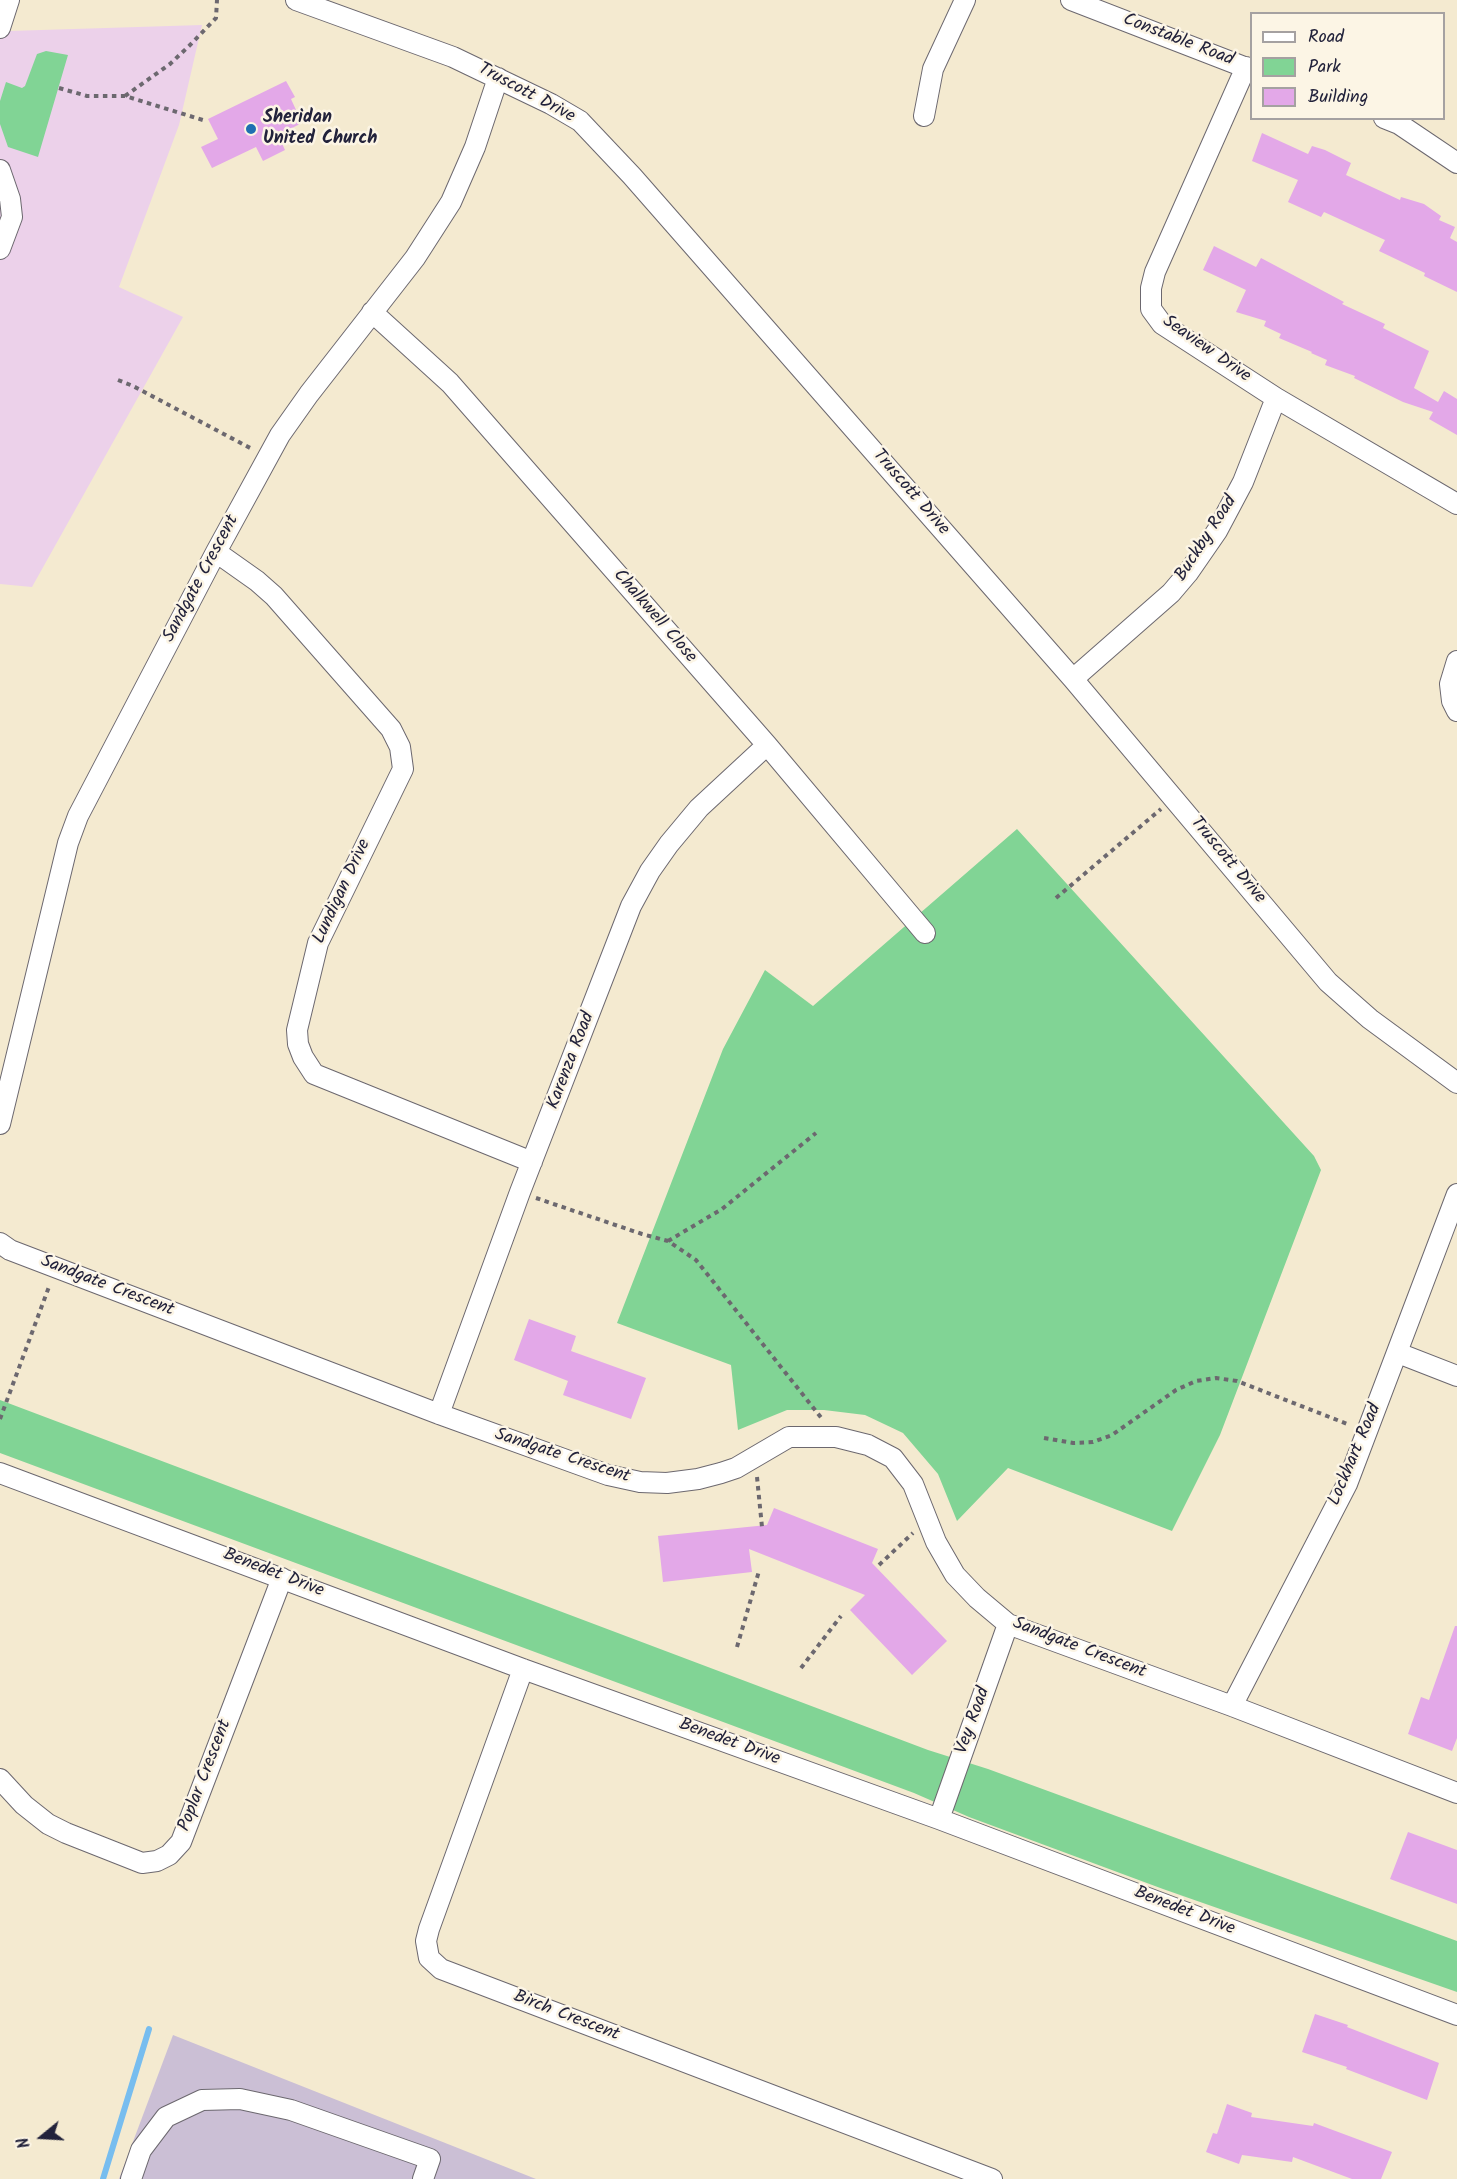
<!DOCTYPE html>
<html>
<head>
<meta charset="utf-8">
<style>
	body { margin:0 }
	#map { position:relative; width:1457px; height:2179px; overflow:hidden; background:#f4ead0; font-family:Kalam,sans-serif }
	canvas { display:block }
	.legend { position:absolute; left:1250px; top:12px; width:195px; height:108px; box-sizing:border-box; background:#fcf5e5; border:2px solid #a5a1a1; margin:0; padding:8px 10px; list-style:none; font-size:18px; color:#22223b }
	.legend li { display:flex; align-items:center; gap:12px; height:30px }
	.legend b { width:30px; border:2px solid #a5a1a1 }
	.north { position:absolute; left:12px; top:2107px; width:60px; height:60px; -webkit-text-stroke:4px #fcf5e5; paint-order:stroke; rotate:252deg; font-size:16px; font-weight:700; line-height:24px; text-align:center; color:#22223b }
	.north::after { content:''; display:block; margin:auto; width:21px; height:27px; background:#22223b; clip-path:polygon(50% 0,100% 100%,50% 72%,0 100%) }
</style>
</head>
<body>
<div id="map">
<canvas width="1457" height="2179"></canvas>
<ul class="legend">
<li><b style="height:8px;background:#fff"></b>Road</li>
<li><b style="height:16px;background:#81d495"></b>Park</li>
<li><b style="height:16px;background:#e3a8e8"></b>Building</li>
</ul>
<div class="north">N</div>
</div>
<script>
const ctx = document.querySelector('canvas').getContext('2d');
ctx.lineJoin = 'round';
function fillPath(path, color) {
  ctx.fillStyle = color;
  ctx.fill(path, 'evenodd');
}
function poly(rows) {
  const path = new Path2D();
  for (const r of rows) {
    path.moveTo(r[0], r[1]);
    for (let i = 2; i < r.length; i += 2) path.lineTo(r[i], r[i + 1]);
  }
  return path;
}
function strokePath(path, color, width, dash) {
  ctx.strokeStyle = color;
  ctx.lineWidth = width;
  ctx.lineCap = dash ? 'butt' : 'round';
  ctx.setLineDash(dash || []);
  ctx.stroke(path);
}
function label(font, color, halo, rows, align = 'center') {
  ctx.font = font + ' Kalam,sans-serif';
  ctx.lineWidth = 5;
  ctx.setLineDash([]);
  ctx.textBaseline = 'middle';
  ctx.strokeStyle = halo;
  ctx.fillStyle = color;
  for (const [text, x, y, turn = 0] of rows) {
    ctx.save();
    ctx.translate(x, y);
    ctx.rotate((+turn || 0) * Math.PI / 180);
    ctx.textAlign = isNaN(turn) ? turn : align;
    if (halo) ctx.strokeText(text, 0, 0);
    ctx.fillText(text, 0, 0);
    ctx.restore();
  }
}
fillPath(poly([
	[202,25,179,125,119,287,183,317,32,587,0,584,0,28,9,31]
]), '#ecd1ea');
fillPath(poly([
	[173,2035,536,2179,119,2179]
]), '#cbbfd5');
fillPath(poly([
	[46,51,68,55,38,157,8,147,0,124,0,101,6,82,22,88,25,86,37,54],
	[1017,829,1314,1156,1321,1170,1220,1435,1172,1531,1008,1468,957,1521,938,1474,903,1433,865,1415,824,1410,787,1410,738,1430,731,1365,617,1323,723,1049,765,970,813,1006],
	[0,1400,928,1750,988,1769,1457,1941,1457,1992,1163,1889,969,1817,914,1793,0,1453]
]), '#81d495');
strokePath(poly([
	[103,2179,149,2029]
]), '#77bdef', 6);
fillPath(poly([
	[286,81,295,97,291,99,302,123,278,135,285,150,263,161,256,147,212,168,201,147,218,139,208,119],
	[1262,133,1308,154,1312,146,1325,150,1351,163,1346,175,1400,200,1401,197,1424,204,1441,216,1439,220,1455,227,1450,238,1457,242,1457,292,1424,276,1425,273,1379,251,1385,240,1324,212,1321,217,1288,202,1298,180,1252,161],
	[1214,246,1256,267,1261,258,1344,302,1342,304,1385,324,1383,328,1429,351,1414,388,1438,402,1444,391,1457,399,1457,435,1429,419,1433,412,1403,402,1354,378,1355,376,1325,365,1327,360,1311,353,1312,352,1279,338,1281,334,1264,326,1266,321,1236,312,1246,290,1203,270],
	[529,1319,576,1336,571,1351,646,1378,631,1419,563,1395,568,1381,514,1360],
	[774,1508,878,1549,872,1563,947,1641,912,1675,850,1610,865,1595,749,1549,752,1572,663,1582,658,1536,767,1525],
	[1455,1626,1457,1626,1457,1738,1452,1751,1408,1734,1421,1697,1429,1700],
	[1408,1832,1457,1850,1457,1904,1390,1879],
	[1315,2014,1348,2025,1347,2027,1439,2063,1427,2100,1346,2069,1347,2067,1302,2052],
	[1227,2104,1252,2113,1251,2117,1313,2126,1314,2123,1392,2152,1381,2179,1352,2179,1293,2157,1292,2162,1242,2155,1239,2164,1206,2152,1213,2133,1217,2134]
]), '#e3a8e8');
const minor = poly([
	[296,0,453,57,551,104,580,121,632,176,1073,679,1328,982,1370,1019,1457,1083],
	[1071,0,1252,70],
	[0,28,9,0],
	[1246,67,1155,272,1151,288,1151,309,1162,324,1276,398,1457,504],
	[924,116,933,69,965,0],
	[1384,118,1399,124,1457,163],
	[0,170,10,199,12,217,0,249],
	[372,312,450,383,767,745,925,933],
	[216,552,257,581,274,596,391,729,400,747,403,769,318,943,297,1030,298,1044,303,1057,314,1074,532,1162],
	[1457,661,1450,684,1452,701,1457,711],
	[1073,679,1171,593,1188,573,1217,531,1243,482,1276,398],
	[0,1124,68,843,78,816,216,552,280,435,309,394,415,258,451,202,475,147,498,78],
	[0,1243,10,1250,439,1414,608,1475,640,1482,667,1483,698,1479,721,1473,736,1468,789,1437,836,1437,868,1445,893,1458,913,1484,936,1542,955,1575,977,1598,1008,1624,1232,1706,1457,1793],
	[1398,1353,1457,1376],
	[439,1414,520,1192,631,906,650,871,669,844,699,808,767,745],
	[0,1473,523,1669,939,1819,1457,2015],
	[523,1669,429,1929,426,1941,429,1958,441,1969,992,2179],
	[1232,1706,1347,1484,1457,1194],
	[0,1779,24,1805,48,1824,66,1833,142,1863,157,1861,169,1855,181,1842,282,1578],
	[939,1819,1008,1624],
	[131,2179,141,2150,166,2117,202,2100,240,2099,291,2110,430,2159,423,2179]
]);
strokePath(minor, '#6c686f', 22);
strokePath(poly([
	[59,88,87,96,125,96,206,121],
	[125,96,170,64,189,46,216,18,217,0],
	[118,380,133,386,254,450],
	[1056,898,1161,809],
	[536,1198,642,1234,668,1241,696,1260,823,1420],
	[668,1241,722,1209,816,1133],
	[0,1419,50,1284],
	[1044,1438,1073,1443,1093,1442,1112,1435,1176,1390,1196,1381,1216,1378,1237,1381,1350,1425],
	[757,1477,762,1527],
	[879,1565,913,1533],
	[737,1647,759,1571],
	[801,1668,841,1616]
]), '#6c686f', 4, [4.5, 4.5]);
strokePath(minor, '#fff', 20);
for (const [x, y, r, color] of [
	[251,129,6,"#1f6fb2"]
]) {
  const dot = new Path2D();
  dot.arc(x, y, r, 0, 2 * Math.PI);
  ctx.fillStyle = color;
  ctx.fill(dot);
  strokePath(dot, '#fcf5e5', 2);
}
label('18px', '#22223b', '#fcf5e5', [
	["Constable Road",1178,41,21],
	["Truscott Drive",526,94,28],
	["Seaview Drive",1206,350,35],
	["Truscott Drive",910,493,49],
	["Buckby Road",1207,539,-57],
	["Sandgate Crescent",202,579,-62],
	["Chalkwell Close",654,617,49],
	["Truscott Drive",1227,861,50],
	["Lundigan Drive",343,892,-65],
	["Karenza Road",572,1061,-69],
	["Sandgate Crescent",107,1287,21],
	["Lockhart Road",1356,1455,-67],
	["Sandgate Crescent",562,1457,18],
	["Benedet Drive",273,1574,21],
	["Sandgate Crescent",1079,1649,21],
	["Vey Road",974,1721,-70],
	["Benedet Drive",729,1743,20],
	["Poplar Crescent",206,1776,-69],
	["Benedet Drive",1184,1912,21],
	["Birch Crescent",566,2017,21]
]);
label('bold 18px', '#22223b', '#fcf5e5', [
	["Sheridan",263,119],
	["United Church",263,140]
], 'left');
</script>
</body>
</html>
